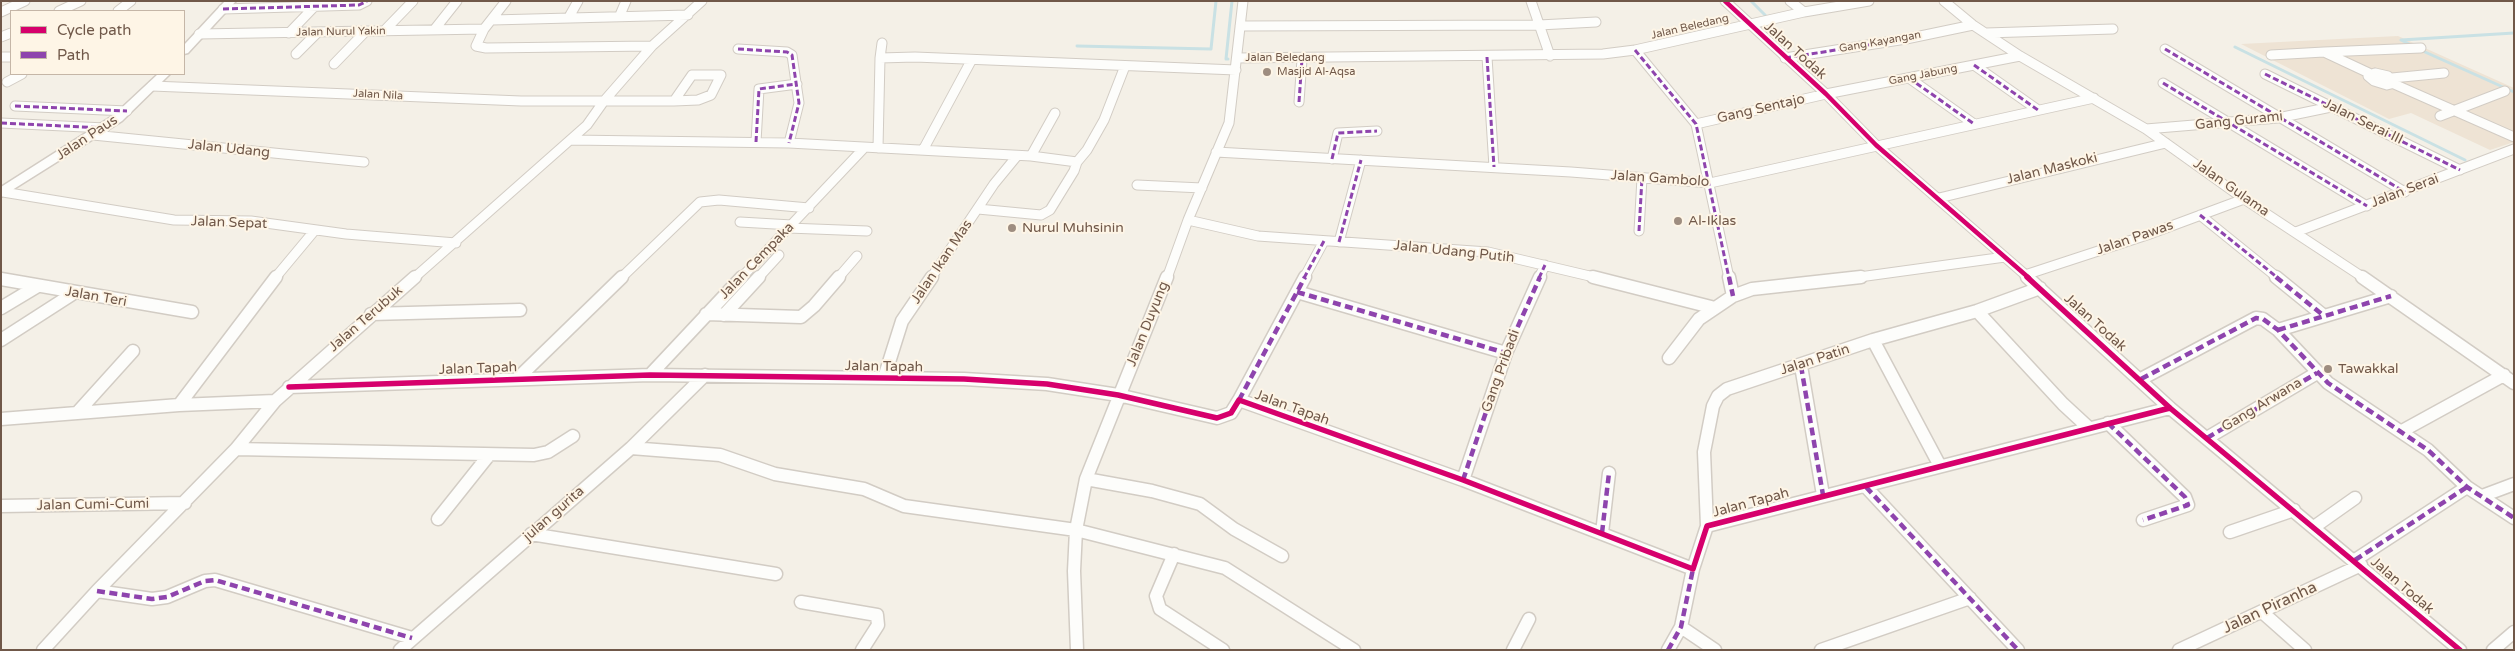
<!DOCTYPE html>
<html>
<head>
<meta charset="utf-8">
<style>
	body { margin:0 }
	#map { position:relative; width:2515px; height:651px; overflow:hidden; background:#f4f0e7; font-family:"Varela Round",sans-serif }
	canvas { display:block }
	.frame { position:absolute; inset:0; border:2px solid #705849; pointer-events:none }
	.legend { position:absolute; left:10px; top:10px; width:175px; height:65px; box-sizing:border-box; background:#fef5e6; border:1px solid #c5b6a7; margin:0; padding:6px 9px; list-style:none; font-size:15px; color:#705849 }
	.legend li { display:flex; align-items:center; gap:10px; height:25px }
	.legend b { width:25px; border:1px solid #c5b6a7 }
</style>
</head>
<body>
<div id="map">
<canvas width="2515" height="651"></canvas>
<div class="frame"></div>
<ul class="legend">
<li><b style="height:6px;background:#d6006c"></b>Cycle path</li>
<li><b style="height:6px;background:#8e44ad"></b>Path</li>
</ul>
</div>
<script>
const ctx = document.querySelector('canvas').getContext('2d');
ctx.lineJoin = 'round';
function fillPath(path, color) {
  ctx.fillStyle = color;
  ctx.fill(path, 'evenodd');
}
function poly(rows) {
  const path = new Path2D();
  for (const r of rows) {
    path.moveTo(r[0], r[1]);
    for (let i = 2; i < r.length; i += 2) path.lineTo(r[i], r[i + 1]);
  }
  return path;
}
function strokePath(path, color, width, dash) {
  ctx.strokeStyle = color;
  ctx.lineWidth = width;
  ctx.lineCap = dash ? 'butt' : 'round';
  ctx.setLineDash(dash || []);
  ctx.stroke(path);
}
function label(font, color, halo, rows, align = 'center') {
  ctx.font = font + ' "Varela Round",sans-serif';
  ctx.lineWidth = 4;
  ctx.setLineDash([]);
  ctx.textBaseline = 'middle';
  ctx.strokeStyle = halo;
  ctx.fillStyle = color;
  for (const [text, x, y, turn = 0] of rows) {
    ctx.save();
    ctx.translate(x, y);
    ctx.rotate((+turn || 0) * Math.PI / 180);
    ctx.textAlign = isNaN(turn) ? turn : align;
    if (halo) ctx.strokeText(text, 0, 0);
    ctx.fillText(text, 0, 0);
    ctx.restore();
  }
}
fillPath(poly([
	[2398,36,2514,88,2514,142,2490,150,2411,113,2389,119,2241,44]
]), '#eee3d4');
strokePath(poly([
	[1751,1,1768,18],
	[2411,45,2401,40,2514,33],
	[1077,46,1211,49,1216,1],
	[2235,47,2465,160],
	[2425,52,2514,92],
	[1228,59,1226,59,1232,1]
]), '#c9e1e4', 3);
const streetFar1 = poly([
	[506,1,484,29,476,46,486,48,652,46],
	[1531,1,1550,56],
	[1725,1,1826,94,1876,145,2029,278],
	[1790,1,1804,12],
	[1944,1,1973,25,2020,56,2146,129,2244,199,2364,278],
	[223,9,359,5,367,1],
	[59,11,81,1],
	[118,11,131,1],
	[1,12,25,1],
	[620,15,626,1],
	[569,17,578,1],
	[492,20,688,15],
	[1240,26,1539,25,1596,22],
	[434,30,457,1],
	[384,31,413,1],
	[289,33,314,7],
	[1986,33,2113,29],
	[199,34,484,29],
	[1,37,11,33],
	[882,43,880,58,915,57,1236,70],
	[738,49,787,52,792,55,799,103,789,143],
	[2165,49,2405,192],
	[1635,50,1696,124,1729,278],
	[296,54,317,33],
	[2271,55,2324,52],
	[1,57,11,57],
	[1487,57,1494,167],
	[1237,58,1603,54,1635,50,1804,12,1869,1],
	[1785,58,1906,39,1973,25],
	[334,64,365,32],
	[1974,65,2038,110],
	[2375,73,2388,76,2395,83,2387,85,2374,81,2368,76,2375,73],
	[2265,74,2460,170],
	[2371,74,2324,52,2421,48],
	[692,75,721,75,711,95,698,100,674,101,692,75],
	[1909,78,1974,124],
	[2392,78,2444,73],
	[7,82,22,74],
	[2163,83,2367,206],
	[2394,84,2514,137],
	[152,86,521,101,674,101],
	[1299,102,1302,59],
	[15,106,127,111],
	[2440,116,2505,91],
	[1,123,105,128],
	[1696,124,1826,94,2020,56],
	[2146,129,2278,118,2331,107],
	[93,135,364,162],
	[571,140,789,143,1031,156,1077,162,1074,171,1050,210,1041,215,978,209],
	[756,142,759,89,797,84],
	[878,148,880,58],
	[923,150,971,61],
	[1216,152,1571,172,1710,183,2094,98],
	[1031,156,1055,113],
	[1332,159,1338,133,1377,131],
	[1077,162,1087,150,1104,120,1125,66],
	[1137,185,1202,188],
	[3,192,174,220,251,221,346,234,456,243],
	[1939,198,2166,143],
	[2200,215,2278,278],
	[1188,220,1258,236,1488,252,1598,278],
	[740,222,792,225],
	[788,228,867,231],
	[1639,231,1642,178],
	[2296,232,2514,149],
	[1339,242,1361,160],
	[2025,275,2147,235,2244,199],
	[275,278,315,230],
	[414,278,587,125,604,101,652,46,702,1],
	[621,278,700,202,719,200,809,208],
	[741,278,864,148],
	[758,278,779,255],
	[838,278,857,256],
	[931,278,994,184,1017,156],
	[1167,278,1188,220,1229,123,1243,1],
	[1304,278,1324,241],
	[1539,278,1545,265],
	[1852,278,2005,257]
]);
const street = poly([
	[1593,277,1715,308],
	[1729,277,1733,296],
	[2027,277,2170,408,2460,650],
	[2276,277,2324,316],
	[2362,277,2514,383],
	[1,279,192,312],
	[1297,292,1506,353],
	[1,308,36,287],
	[1977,311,2063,404,2089,428],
	[371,314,520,310],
	[706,314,801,317,814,306,839,277],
	[724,315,759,277],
	[2278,330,2391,296],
	[1,340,74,293],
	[1873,340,1940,466],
	[1669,358,1699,319,1733,296,1752,289,1861,277],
	[1801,366,1823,495],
	[650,375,742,277],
	[884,378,902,321,932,277],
	[517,379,622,277],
	[2141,379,2256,318,2263,319,2278,330,2328,383,2428,450,2467,487,2514,518],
	[289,387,650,375,964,379,1047,384,1118,395,1217,418,1231,413,1239,400,1463,480,1693,569,1707,526,2170,408],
	[1239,400,1305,277],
	[179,405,276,277],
	[77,413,133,351],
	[1,419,179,405,275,401],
	[2108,423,2185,497,2188,505,2143,520],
	[2402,431,2504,375],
	[2207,438,2317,373],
	[631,448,720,455,775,474,864,489,904,506,1076,530,1225,568,1354,650],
	[236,449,534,455,548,452,573,436],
	[1086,479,1152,491,1200,504,1234,529,1282,556],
	[1463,480,1506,353,1540,277],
	[1866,487,2018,650],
	[2482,496,2514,484],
	[1,506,185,503],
	[438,519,489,455],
	[1707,526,1704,452,1713,406,1718,396,1727,389,1873,340,1977,311,2040,288],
	[2314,527,2355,498],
	[2230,532,2294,510],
	[1602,533,1609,473],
	[531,534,776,574],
	[1174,554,1156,596,1160,609,1223,650],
	[2355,560,2467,487],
	[97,591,152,599,167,597,205,581,215,580,412,638],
	[801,602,877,615,878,625,862,650],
	[2262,612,2305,650],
	[1681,627,1715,650],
	[43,650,97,591,236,449,275,401,415,277],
	[400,650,631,448,705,375],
	[1077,650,1074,571,1076,530,1086,479,1167,277],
	[1513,650,1529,619],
	[1668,650,1681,627,1693,569],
	[1821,650,1970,598],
	[2179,650,2361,565],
	[2493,650,2514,632]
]);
const secondary = poly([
	[225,1,236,1,188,53,184,54,184,45,225,1],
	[158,74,170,74,122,121,1,197,1,187,114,115,158,74]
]);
strokePath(streetFar1, '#d2ccc4', 11);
strokePath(street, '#d2ccc4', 15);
strokePath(secondary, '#d3ccc4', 3);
strokePath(streetFar1, '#fdfdfb', 9);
strokePath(street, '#fdfdfb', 12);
fillPath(secondary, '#fdfdfb');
strokePath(poly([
	[223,9,359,5,367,1],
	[738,49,787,52,792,55,799,103,789,143],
	[2165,49,2405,192],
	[1635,50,1696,124,1729,278],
	[1487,57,1494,167],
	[1785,58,1906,39],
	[1974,65,2038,110],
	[2265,74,2460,170],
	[1909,78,1974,124],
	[2163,83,2367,206],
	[1299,102,1302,59],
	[15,106,127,111],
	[1,123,105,128],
	[756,142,759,89,797,84],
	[1332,159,1338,133,1377,131],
	[2200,215,2278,278],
	[1639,231,1642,178],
	[1339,242,1361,160],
	[1304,278,1324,241],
	[1539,278,1545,265]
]), '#8e44ad', 3, [6, 3]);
strokePath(poly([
	[1729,277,1733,296],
	[2276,277,2324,316],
	[1297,292,1506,353],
	[2278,330,2391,296],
	[1801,366,1823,495],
	[2141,379,2256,318,2263,319,2278,330,2328,383,2428,450,2467,487,2514,518],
	[1239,400,1305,277],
	[2108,423,2185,497,2188,505,2143,520],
	[2207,438,2317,373],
	[1463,480,1506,353,1540,277],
	[1866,487,2018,650],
	[1602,533,1609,473],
	[2355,560,2467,487],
	[97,591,152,599,167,597,205,581,215,580,412,638],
	[1668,650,1681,627,1693,569]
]), '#8e44ad', 4.5, [8, 4.5]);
strokePath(poly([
	[1725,1,1826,94,1876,145,2029,278]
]), '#d6006c', 4.5);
strokePath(poly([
	[2027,277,2170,408,2460,650],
	[289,387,650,375,964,379,1047,384,1118,395,1217,418,1231,413,1239,400,1463,480,1693,569,1707,526,2170,408]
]), '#d6006c', 5.5);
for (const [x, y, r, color] of [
	[1267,72,5,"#9e8d80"],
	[1678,221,5,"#9e8d80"],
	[1012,228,5,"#9e8d80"],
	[2328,369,5,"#9e8d80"]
]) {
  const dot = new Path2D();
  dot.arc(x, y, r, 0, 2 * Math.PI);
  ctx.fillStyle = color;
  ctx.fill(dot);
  strokePath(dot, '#fef5e6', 2);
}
label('11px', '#705849', '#fef5e6', [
	["Jalan Beledang",1690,27,-13],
	["Jalan Nurul Yakin",341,32,-1],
	["Gang Kayangan",1880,42,-10],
	["Jalan Beledang",1285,58],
	["Gang Jabung",1923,75,-11],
	["Jalan Nila",378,95,3]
]);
label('11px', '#705849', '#fef5e6', [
	["Masjid Al-Aqsa",1277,72]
], 'left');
label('14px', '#705849', '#fef5e6', [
	["Jalan Todak",1795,51,42],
	["Gang Sentajo",1761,109,-13],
	["Gang Gurami",2239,121,-6],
	["Jalan Serai III",2363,122,26],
	["Jalan Paus",87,138,-33],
	["Jalan Udang",229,149,6],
	["Jalan Maskoki",2052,169,-14],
	["Jalan Gambolo",1660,179,4],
	["Jalan Gulama",2231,188,35],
	["Jalan Serai",2405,191,-21],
	["Jalan Sepat",229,223,2],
	["Jalan Pawas",2135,238,-19],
	["Jalan Udang Putih",1454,252,6],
	["Jalan Cempaka",757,261,-46],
	["Jalan Ikan Mas",942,262,-56],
	["Jalan Teri",96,297,10],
	["Jalan Terubuk",366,319,-41],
	["Jalan Todak",2095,323,42],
	["Jalan Duyung",1148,324,-68],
	["Jalan Patin",1815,360,-18],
	["Jalan Tapah",884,367,1],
	["Jalan Tapah",478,369,-2],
	["Gang Pribadi",1501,371,-70],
	["Gang Arwana",2262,405,-31],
	["Jalan Tapah",1292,408,20],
	["Jalan Tapah",1751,503,-15],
	["Jalan Cumi-Cumi",93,505,-1],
	["julan gurita",554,514,-41],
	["Jalan Todak",2402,586,41]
]);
label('14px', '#705849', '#fef5e6', [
	["Al-Iklas",1688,221],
	["Nurul Muhsinin",1022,228],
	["Tawakkal",2338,369]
], 'left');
label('16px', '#705849', '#fef5e6', [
	["Jalan Piranha",2270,608,-25]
]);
</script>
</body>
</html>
